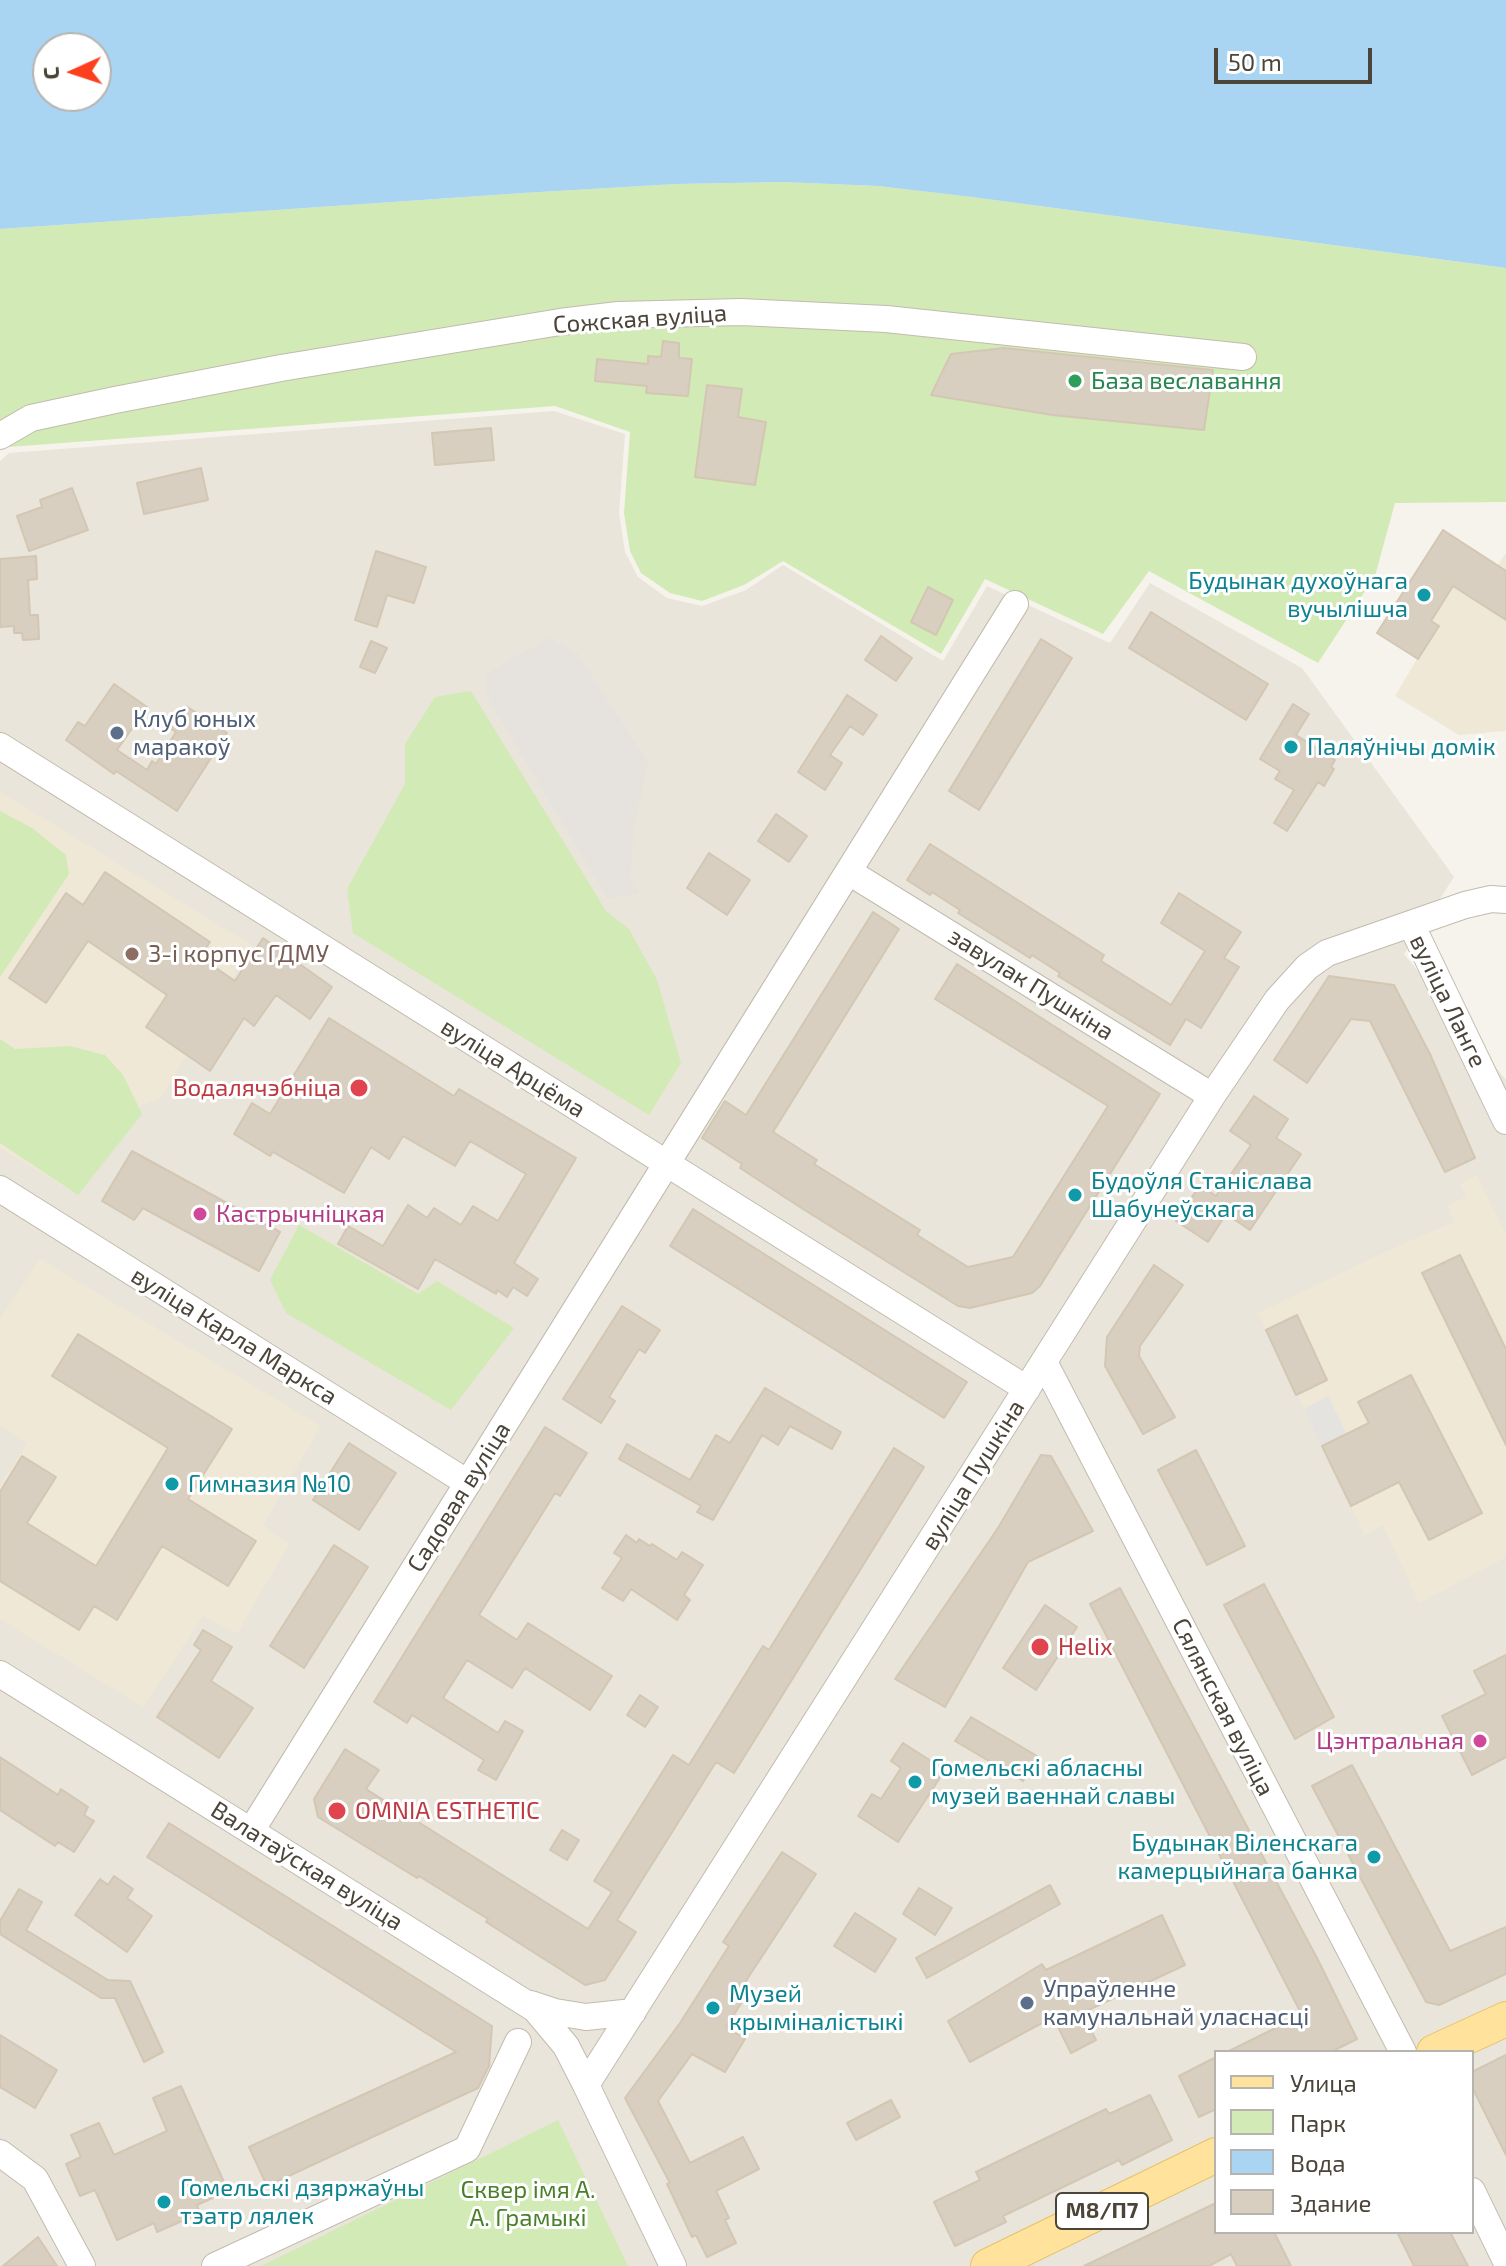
<!DOCTYPE html>
<html>
<head>
<meta charset="utf-8">
<style>
	body { margin:0 }
	#map { position:relative; width:1506px; height:2266px; overflow:hidden; background:#f6f3ec; font-family:"Exo 2",sans-serif }
	canvas { display:block }
	.legend { position:absolute; left:1214px; top:2050px; width:260px; height:184px; box-sizing:border-box; background:#fff; border:2px solid #b7b4b0; margin:0; padding:10px 14px; list-style:none; font-size:24px; color:#4b4439 }
	.legend li { display:flex; align-items:center; gap:16px; height:40px }
	.legend b { width:40px; border:2px solid #b7b4b0 }
	.north { position:absolute; left:32px; top:32px; width:80px; height:80px; box-sizing:border-box; background:#fff; border:2px solid #b7b4b0; border-radius:50%; rotate:267deg; font-size:22px; font-weight:700; line-height:32px; text-align:center; color:#4b4439 }
	.north::after { content:''; display:block; margin:auto; width:28px; height:36px; background:#fc3f1d; clip-path:polygon(50% 0,100% 100%,50% 72%,0 100%) }
	.scale { position:absolute; left:1214px; top:48px; width:158px; height:36px; box-sizing:border-box; border:4px solid #4b4439; border-top:0; padding-left:10px; font-size:24px; line-height:28px; white-space:nowrap; color:#4b4439; -webkit-text-stroke:6px #fff; paint-order:stroke }
</style>
</head>
<body>
<div id="map">
<canvas width="1506" height="2266"></canvas>
<ul class="legend">
<li><b style="height:10px;background:#ffe39c"></b>Улица</li>
<li><b style="height:22px;background:#d2eab5"></b>Парк</li>
<li><b style="height:22px;background:#a9d4f2"></b>Вода</li>
<li><b style="height:22px;background:#d8cfc1"></b>Здание</li>
</ul>
<div class="north">С</div>
<div class="scale">50 m</div>
</div>
<script>
const ctx = document.querySelector('canvas').getContext('2d');
ctx.lineJoin = 'round';
function fillPath(path, color) {
  ctx.fillStyle = color;
  ctx.fill(path, 'evenodd');
}
function poly(rows) {
  const path = new Path2D();
  for (const r of rows) {
    path.moveTo(r[0], r[1]);
    for (let i = 2; i < r.length; i += 2) path.lineTo(r[i], r[i + 1]);
  }
  return path;
}
function strokePath(path, color, width, dash) {
  ctx.strokeStyle = color;
  ctx.lineWidth = width;
  ctx.lineCap = dash ? 'butt' : 'round';
  ctx.setLineDash(dash || []);
  ctx.stroke(path);
}
function label(font, color, halo, rows, align = 'center') {
  ctx.font = font + ' "Exo 2",sans-serif';
  ctx.lineWidth = 6;
  ctx.setLineDash([]);
  ctx.textBaseline = 'middle';
  ctx.strokeStyle = halo;
  ctx.fillStyle = color;
  for (const [text, x, y, turn = 0] of rows) {
    ctx.save();
    ctx.translate(x, y);
    ctx.rotate((+turn || 0) * Math.PI / 180);
    ctx.textAlign = isNaN(turn) ? turn : align;
    if (halo) ctx.strokeText(text, 0, 0);
    ctx.fillText(text, 0, 0);
    ctx.restore();
  }
}
fillPath(poly([
	[554,411,625,434,619,513,625,552,638,577,667,598,702,606,746,590,783,565,943,661,987,586,1110,643,1150,583,1302,668,1454,877,1404,954,1506,1080,1506,2266,0,2266,0,461,9,453],
	[1216,2052,1472,2052,1472,2232,1216,2232]
]), '#eae5da');
fillPath(poly([
	[549,638,577,653,648,763,634,827,630,876,639,893,608,899,488,699,485,674]
]), '#e6e2dd');
fillPath(poly([
	[1443,530,1497,566,1506,553,1506,731,1459,735,1395,696,1417,659,1377,633],
	[0,792,252,945,161,1098,142,1105,78,1195,0,1148],
	[1477,1175,1506,1234,1506,1557,1419,1603,1383,1525,1365,1535,1351,1506,1342,1437,1322,1446,1258,1313,1400,1245,1454,1222,1448,1206,1466,1197,1460,1184],
	[40,1259,321,1426,263,1525,289,1544,237,1634,203,1616,143,1707,0,1619,0,1486,27,1443,0,1425,0,1319]
]), '#efe8d6');
fillPath(poly([
	[783,182,878,186,972,197,1506,268,1506,502,1395,503,1375,576,1318,663,1149,571,1103,634,985,579,941,654,783,561,744,585,702,601,670,593,641,573,630,551,624,513,630,432,555,406,9,447,6,417,0,420,0,229,523,193,676,184],
	[471,691,606,911,629,929,657,980,681,1063,649,1115,353,933,347,889,405,784,405,744,435,697],
	[0,811,32,828,66,855,69,874,0,977],
	[0,1039,15,1049,70,1046,105,1055,123,1075,142,1114,78,1195,0,1143],
	[299,1225,418,1294,437,1281,514,1328,451,1410,286,1313,270,1280],
	[558,2120,628,2266,261,2266]
]), '#d2eab5');
fillPath(poly([
	[1328,1396,1347,1434,1322,1446,1304,1409]
]), '#e5e3e0');
fillPath(poly([
	[0,0,1506,0,1506,268,972,197,878,186,783,182,676,184,523,193,0,229],
	[48,48,96,48,96,96,48,96]
]), '#a9d4f2');
const building = poly([
	[663,341,679,343,679,358,692,359,688,396,646,393,647,386,595,381,597,359,648,364,648,356,661,357,663,341],
	[1004,348,1213,370,1204,430,1052,415,931,395,951,354,1004,348],
	[707,385,742,389,738,417,766,422,755,485,695,477,707,385],
	[491,428,494,460,435,465,432,433,491,428],
	[201,468,208,500,144,514,137,483,201,468],
	[72,488,88,530,29,551,17,516,42,507,40,500,72,488],
	[1443,530,1506,571,1506,620,1453,586,1431,621,1439,626,1418,659,1377,633,1443,530],
	[376,551,426,567,414,603,387,595,377,627,355,620,376,551],
	[36,556,37,579,28,580,30,615,38,615,39,639,23,640,22,633,14,633,14,626,0,627,0,559,36,556],
	[928,587,953,600,936,635,911,622,928,587],
	[1151,612,1268,684,1246,720,1129,648,1151,612],
	[881,636,912,658,896,681,865,660,881,636],
	[1041,639,1072,658,979,810,949,791,1041,639],
	[371,641,387,648,375,673,360,667,371,641],
	[114,684,147,707,117,750,147,770,152,761,156,764,176,732,171,729,186,706,227,733,177,811,116,771,114,774,66,740,78,722,85,726,114,684],
	[847,695,877,715,863,735,850,726,830,755,842,763,825,790,798,772,847,695],
	[1293,704,1309,714,1296,735,1335,760,1331,767,1334,769,1324,786,1318,782,1287,831,1274,823,1294,790,1275,779,1280,771,1260,759,1293,704],
	[776,814,807,836,789,862,758,841,776,814],
	[930,844,1104,955,1101,961,1171,1005,1205,951,1161,923,1179,893,1241,932,1224,958,1239,967,1201,1028,1186,1019,1170,1045,1058,976,1060,973,1032,955,1030,958,958,913,960,910,932,892,930,895,907,880,930,844],
	[709,853,750,880,727,915,687,888,709,853],
	[105,872,210,942,200,957,235,981,263,938,332,987,310,1019,276,995,254,1026,244,1018,210,1071,146,1027,167,995,88,941,46,1003,9,978,66,893,83,905,105,872],
	[873,912,899,929,773,1132,817,1160,814,1164,920,1230,917,1235,968,1267,1013,1257,1108,1106,935,999,957,964,1160,1094,1040,1286,1032,1293,970,1308,958,1306,803,1209,740,1168,742,1164,702,1138,725,1101,746,1115,873,912],
	[1329,976,1394,985,1430,1054,1475,1158,1445,1172,1370,1021,1351,1019,1307,1083,1274,1060,1329,976],
	[329,1018,454,1096,459,1089,576,1158,514,1263,538,1279,527,1296,513,1287,507,1297,497,1290,496,1294,435,1259,418,1289,338,1244,348,1226,383,1246,408,1205,427,1218,434,1208,461,1225,473,1206,498,1221,526,1174,470,1141,455,1166,403,1136,389,1159,371,1147,344,1193,273,1152,270,1156,234,1134,252,1103,270,1114,329,1018],
	[1254,1096,1288,1119,1276,1138,1301,1154,1250,1230,1226,1214,1208,1242,1176,1221,1200,1185,1216,1196,1251,1145,1230,1131,1254,1096],
	[132,1151,280,1232,259,1271,143,1208,134,1220,102,1201,132,1151],
	[693,1209,967,1382,944,1418,670,1246,693,1209],
	[1460,1255,1506,1349,1506,1445,1422,1273,1460,1255],
	[1154,1265,1183,1285,1140,1346,1139,1356,1175,1417,1143,1434,1105,1366,1107,1337,1154,1265],
	[622,1306,660,1330,645,1353,639,1349,609,1397,615,1401,601,1423,563,1399,622,1306],
	[1297,1315,1327,1380,1296,1395,1266,1330,1297,1315],
	[78,1334,232,1429,188,1499,256,1541,228,1586,162,1546,117,1620,94,1606,79,1630,0,1581,0,1492,22,1456,56,1477,27,1523,96,1566,168,1448,52,1376,78,1334],
	[1411,1375,1482,1513,1429,1540,1399,1482,1351,1506,1322,1446,1369,1423,1358,1402,1411,1375],
	[765,1388,841,1432,832,1449,790,1426,778,1445,762,1435,713,1520,697,1512,701,1506,619,1459,627,1444,690,1480,716,1435,730,1443,765,1388],
	[545,1427,587,1453,560,1496,555,1493,479,1615,517,1640,528,1623,612,1676,590,1710,525,1668,512,1688,467,1660,443,1698,498,1733,505,1721,523,1731,496,1780,478,1770,484,1760,412,1715,407,1723,374,1702,545,1427],
	[349,1443,396,1473,359,1530,313,1500,349,1443],
	[894,1448,924,1467,734,1773,716,1762,617,1920,636,1932,605,1980,585,1985,486,1922,488,1919,419,1876,417,1878,318,1817,314,1799,345,1749,379,1770,366,1789,588,1929,612,1892,594,1881,673,1755,689,1765,763,1646,769,1650,894,1448],
	[1196,1450,1245,1546,1207,1565,1158,1470,1196,1450],
	[1041,1455,1051,1456,1093,1531,1028,1562,945,1707,895,1679,998,1528,1041,1455],
	[626,1535,637,1543,639,1539,650,1546,652,1544,677,1560,682,1552,703,1565,684,1595,690,1600,677,1620,631,1589,623,1601,602,1588,622,1558,614,1553,626,1535],
	[334,1545,368,1567,304,1668,270,1646,334,1545],
	[1264,1584,1334,1717,1295,1739,1224,1605,1264,1584],
	[1120,1588,1318,1960,1357,2039,1331,2052,1227,2052,1302,2015,1090,1604,1120,1588],
	[1045,1605,1077,1627,1036,1690,1003,1668,1045,1605],
	[203,1630,232,1647,211,1681,253,1708,219,1758,157,1717,201,1650,194,1645,203,1630],
	[1506,1655,1506,1757,1472,1775,1442,1716,1486,1694,1474,1671,1506,1655],
	[640,1695,658,1707,645,1727,627,1715,640,1695],
	[971,1717,1037,1756,1023,1781,955,1741,971,1717],
	[903,1743,945,1770,898,1842,858,1816,872,1794,881,1799,901,1768,891,1761,903,1743],
	[0,1757,58,1795,61,1789,88,1807,84,1815,94,1821,74,1852,58,1842,55,1846,0,1810,0,1757],
	[1352,1765,1450,1951,1506,1927,1506,1974,1439,2005,1426,2002,1312,1786,1352,1765],
	[169,1823,492,2026,489,2066,478,2088,267,2186,249,2147,456,2052,147,1857,169,1823],
	[562,1830,579,1840,567,1860,550,1850,562,1830],
	[782,1852,816,1874,740,1990,747,1994,726,2027,745,2039,725,2072,692,2054,658,2101,690,2163,743,2137,759,2169,716,2191,729,2218,725,2220,736,2243,707,2257,696,2235,692,2237,667,2184,670,2183,625,2098,680,2023,729,1946,723,1942,782,1852],
	[114,1876,133,1889,127,1898,152,1916,127,1952,75,1915,100,1879,108,1885,114,1876],
	[1050,1885,1060,1904,927,1978,916,1958,1050,1885],
	[919,1888,952,1908,935,1935,903,1914,919,1888],
	[19,1889,42,1902,26,1930,108,1980,130,1981,163,2052,144,2062,115,1998,101,1998,0,1934,0,1921,19,1889],
	[855,1913,896,1939,875,1972,834,1946,855,1913],
	[1162,1915,1185,1965,1082,2013,1096,2040,1071,2053,1053,2017,970,2062,948,2021,1042,1964,1046,1970,1162,1915],
	[0,2035,57,2070,35,2108,0,2087,0,2035],
	[1506,2055,1506,2155,1472,2087,1472,2072,1506,2055],
	[1216,2057,1216,2109,1199,2117,1179,2076,1216,2057],
	[181,2086,228,2191,197,2205,200,2213,157,2232,154,2223,117,2240,95,2190,80,2196,66,2164,81,2157,71,2135,99,2123,114,2155,167,2131,153,2098,181,2086],
	[1150,2095,1172,2140,1122,2165,1119,2160,1003,2216,1006,2222,955,2246,934,2202,980,2180,976,2172,1106,2109,1109,2114,1150,2095],
	[891,2100,900,2117,856,2140,847,2123,891,2100],
	[1216,2203,1216,2232,1274,2232,1291,2266,1237,2266,1231,2254,1209,2266,1084,2266,1216,2203],
	[1397,2232,1450,2232,1468,2266,1414,2266,1397,2232],
	[38,2237,57,2266,3,2266,38,2237]
]);
fillPath(building, '#d8cfc1');
strokePath(building, '#d3c7b4', 2);
const minor = poly([
	[0,436,31,418,115,400,281,368,560,322,618,315,741,312,886,319,1243,357],
	[0,746,1027,1389],
	[849,872,1212,1096],
	[1411,924,1506,1121],
	[0,1189,468,1483],
	[1044,1362,1403,2052],
	[0,1674,535,2009,566,2046,586,2085,673,2266],
	[251,1831,1015,604],
	[531,2004,555,2012,586,2017,633,2012],
	[586,2085,1212,1096,1277,1000,1307,967,1327,953,1465,905,1491,899,1506,900],
	[0,2153,35,2179,82,2266],
	[1472,2191,1506,2261],
	[215,2266,467,2149,518,2042]
]);
const major = poly([
	[1434,2052,1506,2019],
	[988,2266,1216,2155]
]);
strokePath(minor, '#c2bbae', 28);
strokePath(major, '#e6c16a', 36);
strokePath(minor, '#fff', 26);
strokePath(major, '#ffe39c', 34);
for (const [x, y, r, color] of [
	[1075,381,8,"#2e9e5b"],
	[1424,595,8,"#0f9aa8"],
	[117,733,8,"#5c6f8a"],
	[1291,747,8,"#0f9aa8"],
	[132,954,8,"#8d6e63"],
	[359,1088,10,"#e0444e"],
	[1075,1195,8,"#0f9aa8"],
	[200,1214,8,"#d1479c"],
	[172,1484,8,"#0f9aa8"],
	[1040,1647,10,"#e0444e"],
	[1480,1741,8,"#d1479c"],
	[915,1782,8,"#0f9aa8"],
	[337,1811,10,"#e0444e"],
	[1374,1857,8,"#0f9aa8"],
	[1027,2003,8,"#5c6f8a"],
	[713,2008,8,"#0f9aa8"],
	[164,2202,8,"#0f9aa8"]
]) {
  const dot = new Path2D();
  dot.arc(x, y, r, 0, 2 * Math.PI);
  ctx.fillStyle = color;
  ctx.fill(dot);
  strokePath(dot, '#fff', 3);
}
for (const [x, y, w] of [
	[1102,2211,92]
]) {
  const box = new Path2D();
  box.roundRect(x - w / 2, y - 18, w, 36, 6);
  ctx.fillStyle = '#fff';
  ctx.fill(box);
  strokePath(box, '#4b4439', 2);
}
label('bold 22px', '#4b4439', null, [
	["М8/П7",1102,2211]
]);
label('24px', '#4b4439', '#fff', [
	["Сожская вуліца",640,319,-4],
	["завулак Пушкіна",1031,984,32],
	["вуліца Ланге",1448,1001,64],
	["вуліца Арцёма",513,1068,32],
	["вуліца Карла Маркса",234,1336,32],
	["вуліца Пушкіна",973,1475,-58],
	["Садовая вуліца",459,1497,-58],
	["Сялянская вуліца",1223,1707,63],
	["Валатаўская вуліца",307,1866,32]
]);
label('24px', '#27864d', '#fff', [
	["База веславання",1091,381]
], 'left');
label('24px', '#0d838f', '#fff', [
	["Будынак духоўнага",1408,581,"right"],
	["вучылішча",1408,609,"right"],
	["Паляўнічы домік",1307,747],
	["Будоўля Станіслава",1091,1181],
	["Шабунеўскага",1091,1209],
	["Гимназия №10",188,1484],
	["Гомельскі абласны",931,1768],
	["музей ваеннай славы",931,1796],
	["Будынак Віленскага",1358,1843,"right"],
	["камерцыйнага банка",1358,1871,"right"],
	["Музей",729,1994],
	["крыміналістыкі",729,2022],
	["Гомельскі дзяржаўны",180,2188],
	["тэатр лялек",180,2216]
], 'left');
label('24px', '#4e5e75', '#fff', [
	["Клуб юных",133,719],
	["маракоў",133,747],
	["Упраўленне",1043,1989],
	["камунальнай уласнасці",1043,2017]
], 'left');
label('24px', '#785e54', '#fff', [
	["3-і корпус ГДМУ",148,954]
], 'left');
label('24px', '#be3a42', '#fff', [
	["Водалячэбніца",341,1088,"right"],
	["Helix",1058,1647],
	["OMNIA ESTHETIC",355,1811]
], 'left');
label('24px', '#b23c85', '#fff', [
	["Кастрычніцкая",216,1214],
	["Цэнтральная",1464,1741,"right"]
], 'left');
label('24px', '#4a7f2a', '#fff', [
	["Сквер імя А.",528,2190],
	["А. Грамыкі",528,2218]
]);
</script>
</body>
</html>
